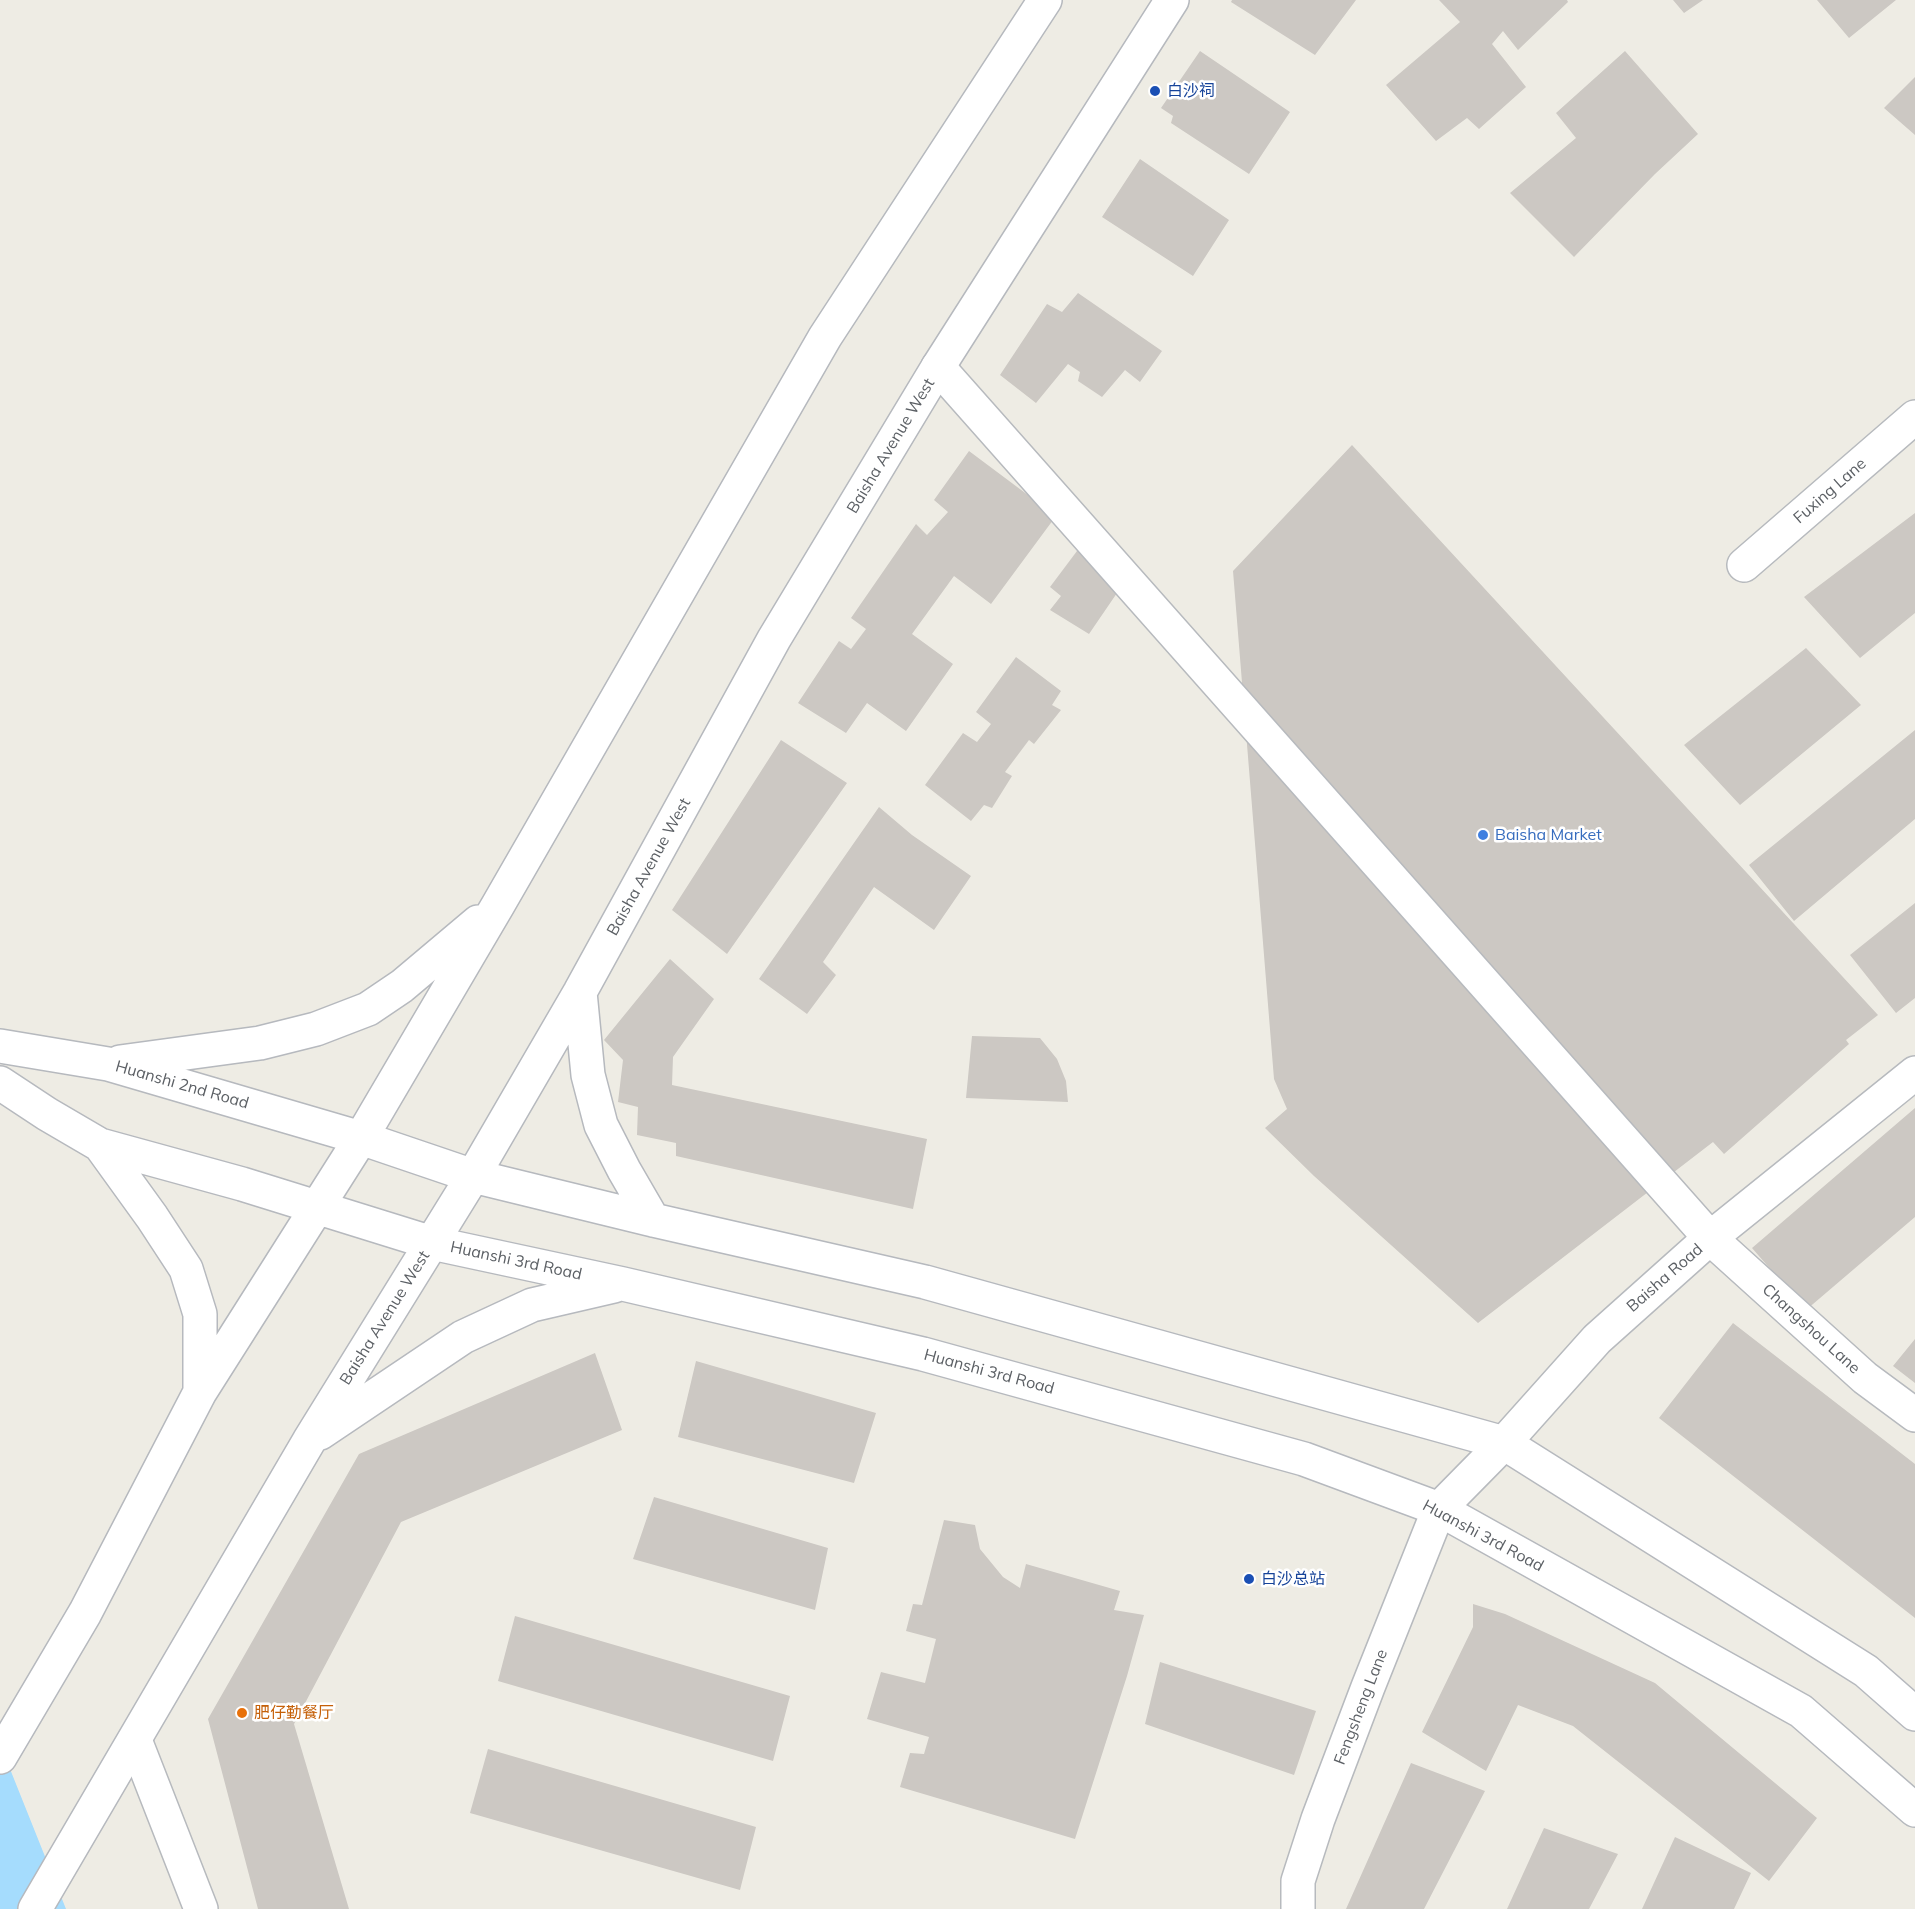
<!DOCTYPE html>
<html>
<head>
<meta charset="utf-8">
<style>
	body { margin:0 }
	canvas { display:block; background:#eeece4 }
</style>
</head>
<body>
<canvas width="1915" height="1909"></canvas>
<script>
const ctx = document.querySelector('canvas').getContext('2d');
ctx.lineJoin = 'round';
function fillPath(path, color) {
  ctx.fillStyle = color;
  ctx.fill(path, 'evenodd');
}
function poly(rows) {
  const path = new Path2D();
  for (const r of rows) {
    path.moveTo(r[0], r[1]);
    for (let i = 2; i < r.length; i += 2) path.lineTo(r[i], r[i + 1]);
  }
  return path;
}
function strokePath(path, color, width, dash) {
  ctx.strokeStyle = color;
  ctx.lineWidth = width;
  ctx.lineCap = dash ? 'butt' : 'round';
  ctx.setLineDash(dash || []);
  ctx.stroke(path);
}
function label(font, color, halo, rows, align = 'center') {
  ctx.font = font + ' Mulish,"Noto Sans SC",sans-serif';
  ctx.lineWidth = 5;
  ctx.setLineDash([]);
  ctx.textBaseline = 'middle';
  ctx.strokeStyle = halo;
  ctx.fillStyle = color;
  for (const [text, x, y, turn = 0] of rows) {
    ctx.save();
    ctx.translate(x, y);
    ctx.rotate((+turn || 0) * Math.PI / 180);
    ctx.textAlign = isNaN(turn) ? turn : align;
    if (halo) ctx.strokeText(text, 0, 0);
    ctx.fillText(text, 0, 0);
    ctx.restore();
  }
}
fillPath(poly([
	[0,1744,66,1909,0,1909]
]), '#a5dcfd');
fillPath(poly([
	[1232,0,1356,0,1315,55,1231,2],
	[1439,0,1567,0,1568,2,1518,50,1503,31,1492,44,1526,87,1479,129,1467,118,1436,141,1386,85,1460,22],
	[1673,0,1703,0,1684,13],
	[1817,0,1896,0,1849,38],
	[1200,51,1290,112,1249,174,1171,123,1173,116,1161,108],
	[1625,51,1698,134,1655,174,1574,257,1510,193,1576,138,1556,113],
	[1915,77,1915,135,1884,108],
	[1140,159,1229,220,1193,276,1102,217],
	[1078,293,1162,351,1140,382,1125,370,1102,397,1078,381,1080,372,1068,364,1036,403,1000,375,1047,304,1062,312],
	[1352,445,1878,1015,1846,1040,1849,1044,1724,1154,1713,1142,1478,1323,1314,1176,1265,1128,1287,1109,1274,1079,1233,571],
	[969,451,1056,516,991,604,954,576,912,634,953,664,906,731,867,703,846,733,798,703,839,641,851,649,866,629,851,618,916,524,927,535,948,512,934,500],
	[1915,513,1915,613,1860,658,1804,597],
	[1083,543,1130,574,1089,634,1050,610,1061,596,1050,587],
	[1806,648,1861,705,1740,805,1684,745],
	[1016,657,1061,691,1052,705,1061,710,1034,744,1029,740,1005,772,1012,776,992,808,984,805,971,821,925,785,963,733,977,742,991,724,976,712],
	[1915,730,1915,819,1794,921,1749,865],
	[781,740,847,783,727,954,672,910],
	[879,807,912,835,971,876,934,930,874,887,823,962,836,975,807,1014,759,979],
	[1915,903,1915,998,1896,1013,1850,955],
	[670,959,714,999,673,1057,672,1085,927,1139,913,1209,676,1156,676,1143,637,1135,638,1107,618,1102,623,1060,604,1040],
	[972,1036,1040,1038,1057,1059,1066,1081,1068,1102,966,1098],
	[1915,1108,1915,1217,1806,1310,1752,1248],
	[1733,1323,1915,1464,1915,1618,1659,1418],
	[1915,1339,1915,1383,1893,1366],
	[595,1353,622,1430,401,1522,294,1724,349,1909,258,1909,208,1719,359,1454],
	[696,1361,876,1413,854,1483,678,1437],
	[654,1497,828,1548,815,1610,633,1559],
	[944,1520,975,1525,980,1549,1003,1577,1020,1588,1026,1564,1120,1591,1114,1610,1144,1615,1127,1676,1075,1839,900,1787,910,1753,924,1754,929,1737,867,1719,881,1672,925,1683,936,1639,906,1631,913,1604,922,1605],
	[1473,1604,1505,1614,1655,1683,1817,1818,1769,1881,1573,1726,1518,1705,1486,1771,1422,1732,1473,1627],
	[515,1616,790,1696,773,1761,498,1681],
	[1160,1662,1316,1711,1294,1775,1145,1724],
	[488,1749,756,1827,740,1890,470,1813],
	[1411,1763,1485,1791,1424,1909,1346,1909],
	[1544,1828,1618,1854,1589,1909,1507,1909],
	[1675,1837,1751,1873,1734,1909,1642,1909]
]), '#ccc8c3');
const street = poly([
	[938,367,1710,1238,1865,1378,1915,1415],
	[1744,565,1915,417],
	[135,1740,201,1909],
	[1298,1909,1298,1881,1318,1819,1368,1687,1439,1509,1504,1443,1597,1339,1710,1238,1915,1073]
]);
const secondary = poly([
	[580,992,588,1075,601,1125,624,1170,653,1220],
	[0,1046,108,1064,361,1138,473,1176,653,1220,925,1282,1504,1443,1866,1671,1915,1714],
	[120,1062,260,1043,316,1029,368,1009,402,986,478,922],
	[0,1083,47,1114,100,1145,242,1184,432,1243,623,1284,923,1354,1304,1459,1439,1509,1801,1711,1915,1810],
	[100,1145,152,1217,186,1269,200,1314,200,1392],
	[320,1433,463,1337,532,1305,614,1286],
	[0,1757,85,1613,200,1392,361,1138,498,905,825,337,1045,0],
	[35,1909,309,1441,473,1176,580,992,774,639,938,367,1172,0]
]);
strokePath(street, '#b7babe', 36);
strokePath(secondary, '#b6b9be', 36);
strokePath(street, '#fff', 33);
strokePath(secondary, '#fff', 33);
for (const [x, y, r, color] of [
	[1155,91,6,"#1a4fb4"],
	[1483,835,6,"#3f7fe0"],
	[1249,1579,6,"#1a4fb4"],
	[242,1713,6,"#e8710a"]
]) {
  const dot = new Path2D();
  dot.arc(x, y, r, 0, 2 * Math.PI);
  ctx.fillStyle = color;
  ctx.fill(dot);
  strokePath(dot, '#fff', 2);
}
label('16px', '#164399', '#fff', [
	["白沙祠",1167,91],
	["白沙总站",1261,1579]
], 'left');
label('16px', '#5c6065', '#fff', [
	["Baisha Avenue West",891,446,-59],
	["Fuxing Lane",1830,491,-41],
	["Baisha Avenue West",649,867,-61],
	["Huanshi 2nd Road",182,1085,16],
	["Huanshi 3rd Road",516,1261,12],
	["Baisha Road",1665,1278,-41],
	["Baisha Avenue West",385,1318,-58],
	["Changshou Lane",1811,1329,42],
	["Huanshi 3rd Road",989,1372,15],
	["Huanshi 3rd Road",1483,1536,28],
	["Fengsheng Lane",1361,1707,-69]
]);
label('16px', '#366cbe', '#fff', [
	["Baisha Market",1495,835]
], 'left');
label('16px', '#c56008', '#fff', [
	["肥仔勤餐厅",254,1713]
], 'left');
</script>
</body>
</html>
